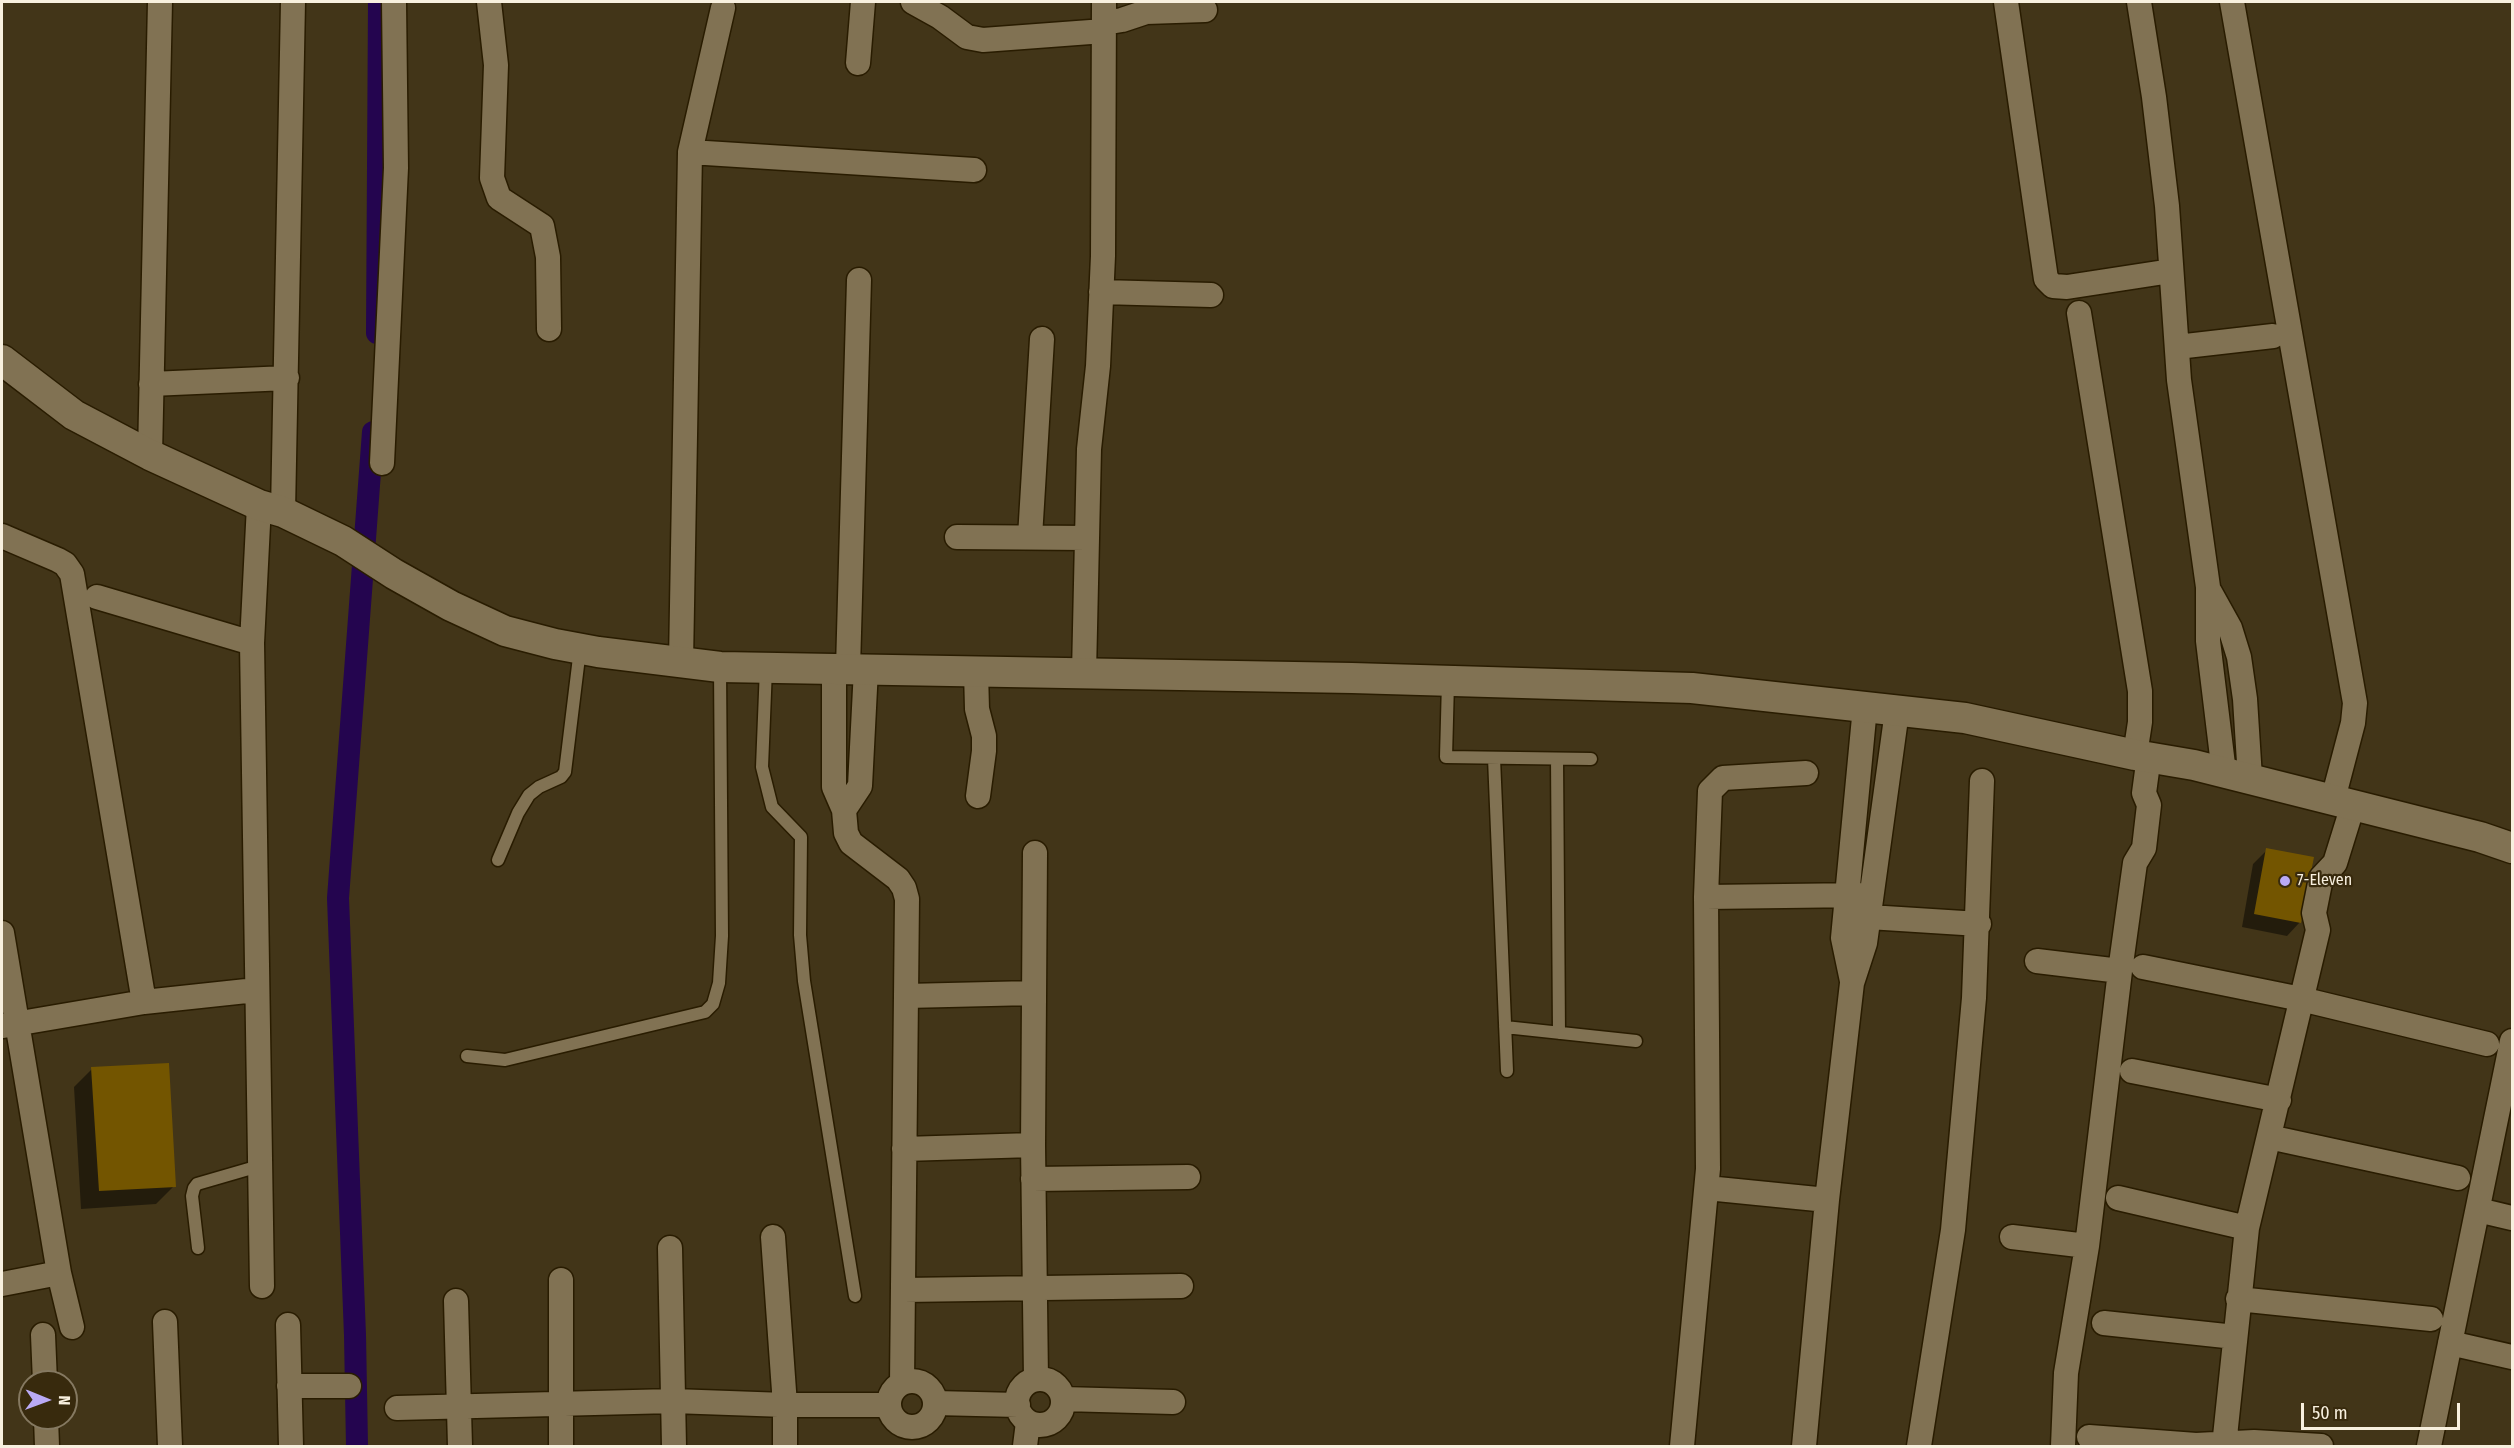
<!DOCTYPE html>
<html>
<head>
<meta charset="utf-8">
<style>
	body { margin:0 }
	#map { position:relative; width:2514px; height:1448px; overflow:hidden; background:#423518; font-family:"Fira Sans Condensed",sans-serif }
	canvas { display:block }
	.frame { position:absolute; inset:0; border:3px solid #f8f0df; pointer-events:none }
	.north { position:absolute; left:18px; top:1370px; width:60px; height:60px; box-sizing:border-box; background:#382a0d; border:2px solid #857961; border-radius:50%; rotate:91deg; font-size:16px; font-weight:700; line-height:24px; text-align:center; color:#f8f0df }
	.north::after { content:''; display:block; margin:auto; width:21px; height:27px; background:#baaaf6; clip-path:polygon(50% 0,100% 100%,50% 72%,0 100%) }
	.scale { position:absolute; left:2301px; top:1403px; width:159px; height:27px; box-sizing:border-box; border:3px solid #f8f0df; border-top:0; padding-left:8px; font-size:18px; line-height:21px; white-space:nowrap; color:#f8f0df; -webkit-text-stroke:4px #382a0d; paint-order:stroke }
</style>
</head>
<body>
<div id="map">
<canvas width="2514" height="1448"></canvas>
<div class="frame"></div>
<div class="north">N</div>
<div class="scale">50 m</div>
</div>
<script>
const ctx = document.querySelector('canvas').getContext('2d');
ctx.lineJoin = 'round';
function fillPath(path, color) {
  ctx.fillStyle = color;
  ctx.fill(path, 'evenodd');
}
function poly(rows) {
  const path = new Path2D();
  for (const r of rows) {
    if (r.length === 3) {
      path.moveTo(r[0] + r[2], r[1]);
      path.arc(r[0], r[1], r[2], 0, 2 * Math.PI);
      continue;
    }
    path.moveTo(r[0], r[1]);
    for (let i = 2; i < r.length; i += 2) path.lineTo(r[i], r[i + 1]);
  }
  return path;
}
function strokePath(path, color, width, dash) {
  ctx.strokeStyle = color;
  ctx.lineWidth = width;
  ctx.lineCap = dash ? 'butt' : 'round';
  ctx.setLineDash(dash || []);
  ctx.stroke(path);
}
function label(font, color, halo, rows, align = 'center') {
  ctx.font = font + ' "Fira Sans Condensed",sans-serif';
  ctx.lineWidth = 4.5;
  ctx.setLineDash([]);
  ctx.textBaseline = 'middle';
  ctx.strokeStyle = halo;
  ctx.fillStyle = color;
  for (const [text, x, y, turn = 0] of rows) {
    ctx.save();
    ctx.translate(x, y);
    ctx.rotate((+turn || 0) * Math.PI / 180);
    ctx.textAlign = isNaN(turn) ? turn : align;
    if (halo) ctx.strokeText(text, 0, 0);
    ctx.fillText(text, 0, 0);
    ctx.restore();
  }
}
fillPath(poly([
	[2267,850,2300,922,2287,936,2242,927,2253,864],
	[92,1069,174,1186,156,1204,81,1209,74,1087]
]), '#0007');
strokePath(poly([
	[377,333,379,2],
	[357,1446,355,1335,338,898,373,432]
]), '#24054f', 22);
fillPath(poly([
	[2266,848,2314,857,2301,923,2254,914],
	[169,1063,176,1187,99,1191,91,1067]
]), '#735500');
const service = poly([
	[766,668,762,767,772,807,801,837,800,935,804,981,855,1296],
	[1448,682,1446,757,1591,759],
	[1494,758,1507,1071],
	[1557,759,1559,1033],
	[498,860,518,813,529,795,539,787,561,777,565,772,580,649],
	[1505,1027,1636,1041],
	[467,1056,505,1060,705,1012,713,1004,719,983,722,936,720,668],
	[198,1248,192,1196,194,1188,197,1184,259,1166]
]);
const minor = poly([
	[489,2,496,65,492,178,499,198,542,226,548,257,549,329],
	[913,2,940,17,967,37,983,40,1104,31],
	[2006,2,2046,279,2053,286,2067,287,2171,271],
	[2139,2,2154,97,2167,206,2179,380,2208,587,2208,641,2224,773],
	[2232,2,2355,703,2353,723,2333,799],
	[1104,23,1122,20,1146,12,1205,10],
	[858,63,863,2],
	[690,152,974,170],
	[1101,292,1211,295],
	[2079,313,2140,691,2140,722,2135,755],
	[2177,347,2273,336],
	[151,384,287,378],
	[150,455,160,2],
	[382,463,396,168,394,2],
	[259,505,252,643,262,1286],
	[283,512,293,2],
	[2,536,58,560,65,564,72,574,144,1002],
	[957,537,1087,538],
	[1030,537,1042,339],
	[2210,592,2230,628,2239,657,2245,699,2250,778],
	[97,597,252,643],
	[681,662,690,152,723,8],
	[834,668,834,787,844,810,846,833,851,843,898,879,904,888,907,899,902,1383],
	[848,668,859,280],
	[976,671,977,709,984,736,984,751,978,796],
	[1084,673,1089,449,1098,366,1103,256,1104,2],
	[844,810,860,786,866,669],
	[1035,853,1033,1145,1036,1379],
	[1706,897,1863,895],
	[1853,916,1979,924],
	[2,933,59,1273,72,1327],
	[2037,961,2120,971],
	[2143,967,2301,999,2487,1044],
	[1852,981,1843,938,1865,707],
	[906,996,1033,993],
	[3,1026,144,1002,256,990],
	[2132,1071,2279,1100],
	[2269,1137,2458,1178],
	[904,1149,1033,1145],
	[1033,1179,1188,1177],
	[1707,1188,1827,1200],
	[2118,1198,2247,1228],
	[2478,1210,2512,1218],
	[773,1237,785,1405,785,1446],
	[2012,1237,2087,1246],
	[670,1248,674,1446],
	[561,1280,561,1446],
	[2,1284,59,1273],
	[904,1290,1181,1286],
	[2238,1299,2431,1319],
	[456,1301,460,1446],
	[165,1322,170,1446],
	[2104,1323,2235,1337],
	[288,1325,291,1446],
	[43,1335,45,1382],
	[2450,1343,2512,1357],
	[1040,1402,23],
	[912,1404,23],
	[289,1386,349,1386],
	[1063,1399,1173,1402],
	[935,1403,1018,1405],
	[397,1408,673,1401,785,1405,888,1405],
	[46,1418,47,1446],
	[2089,1437,2196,1445,2254,1442,2321,1446],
	[1025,1446,1028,1422],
	[1682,1446,1708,1169,1706,897,1710,791,1723,778,1806,773],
	[1804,1446,1827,1200,1852,983,1865,943,1897,711],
	[1919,1446,1953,1230,1974,998,1982,781],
	[2063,1446,2066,1373,2087,1246,2120,971,2135,863,2144,848,2149,805,2144,793,2149,756],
	[2224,1446,2247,1228,2318,930,2314,913,2321,878,2335,863,2353,805],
	[2429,1446,2512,1041]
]);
const tertiary = poly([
	[2,360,74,415,150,455,259,505,283,512,343,541,394,574,451,606,505,631,555,644,598,652,720,667,1352,678,1692,688,1965,718,2135,755,2194,765,2480,837,2512,848]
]);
strokePath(service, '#291c00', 15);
strokePath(minor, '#291c00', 27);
strokePath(tertiary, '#291c00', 33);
strokePath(service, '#817253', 12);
strokePath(minor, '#817253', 24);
strokePath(tertiary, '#817253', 30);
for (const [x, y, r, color] of [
	[2285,881,6,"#baaaf6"]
]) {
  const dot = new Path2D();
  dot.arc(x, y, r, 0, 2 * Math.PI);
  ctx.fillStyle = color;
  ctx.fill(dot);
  strokePath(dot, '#382a0d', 2);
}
label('16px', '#f8f0df', '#382a0d', [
	["7-Eleven",2297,881]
], 'left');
</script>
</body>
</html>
